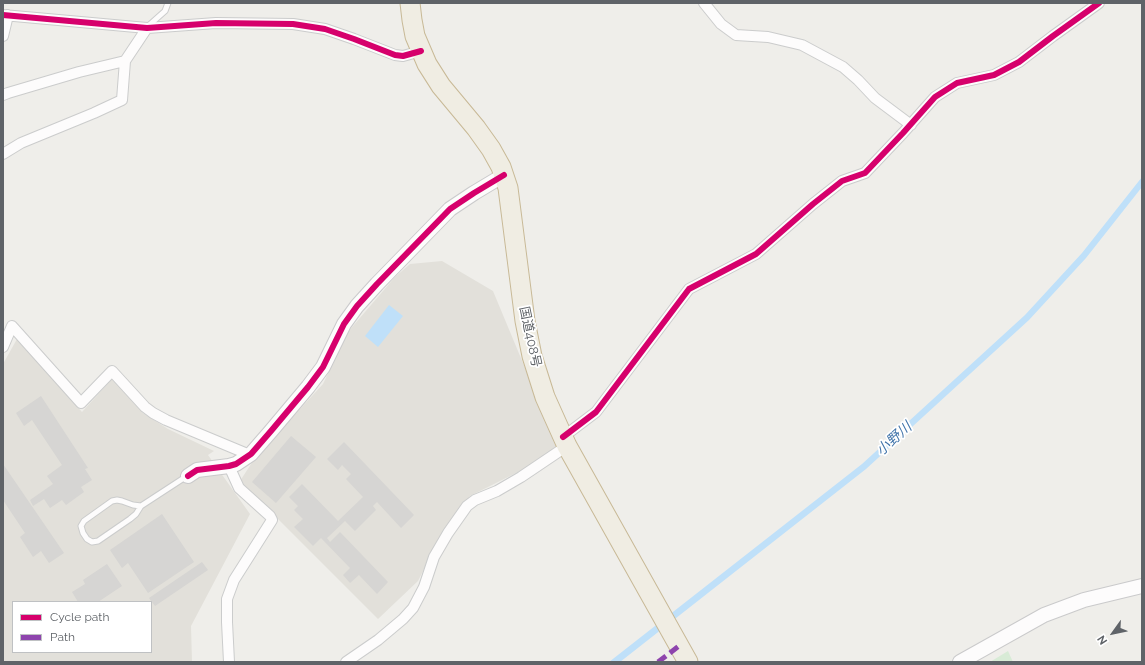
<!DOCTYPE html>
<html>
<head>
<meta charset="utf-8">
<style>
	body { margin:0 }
	#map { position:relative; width:1145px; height:665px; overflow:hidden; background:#efeeea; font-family:Raleway,sans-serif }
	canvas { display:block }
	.frame { position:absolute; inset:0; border:4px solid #5f6368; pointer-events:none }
	.legend { position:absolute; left:12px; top:601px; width:140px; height:52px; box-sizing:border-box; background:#fff; border:1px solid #bfc1c3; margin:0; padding:5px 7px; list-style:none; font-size:12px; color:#5f6368 }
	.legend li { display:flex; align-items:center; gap:8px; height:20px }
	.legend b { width:20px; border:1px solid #bfc1c3 }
	.north { position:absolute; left:1093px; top:613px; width:40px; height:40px; -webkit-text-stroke:3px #fff; paint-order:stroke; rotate:237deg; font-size:11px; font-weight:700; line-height:16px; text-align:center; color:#5f6368 }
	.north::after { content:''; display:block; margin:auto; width:14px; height:18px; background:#5f6368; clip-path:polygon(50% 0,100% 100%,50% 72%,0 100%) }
</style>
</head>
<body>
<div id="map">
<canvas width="1145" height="665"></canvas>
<div class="frame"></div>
<ul class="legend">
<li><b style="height:5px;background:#d6006c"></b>Cycle path</li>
<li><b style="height:5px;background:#8e44ad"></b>Path</li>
</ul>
<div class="north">N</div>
</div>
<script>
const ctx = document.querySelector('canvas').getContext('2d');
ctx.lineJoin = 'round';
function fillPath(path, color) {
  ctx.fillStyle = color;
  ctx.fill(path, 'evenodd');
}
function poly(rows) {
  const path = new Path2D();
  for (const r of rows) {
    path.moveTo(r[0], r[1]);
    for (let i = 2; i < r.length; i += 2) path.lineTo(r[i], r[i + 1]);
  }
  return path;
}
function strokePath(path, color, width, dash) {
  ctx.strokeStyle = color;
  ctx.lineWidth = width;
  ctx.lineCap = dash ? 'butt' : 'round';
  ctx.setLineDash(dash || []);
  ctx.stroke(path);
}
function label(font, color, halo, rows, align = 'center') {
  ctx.font = font + ' Raleway,"Noto Sans JP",sans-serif';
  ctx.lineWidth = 3.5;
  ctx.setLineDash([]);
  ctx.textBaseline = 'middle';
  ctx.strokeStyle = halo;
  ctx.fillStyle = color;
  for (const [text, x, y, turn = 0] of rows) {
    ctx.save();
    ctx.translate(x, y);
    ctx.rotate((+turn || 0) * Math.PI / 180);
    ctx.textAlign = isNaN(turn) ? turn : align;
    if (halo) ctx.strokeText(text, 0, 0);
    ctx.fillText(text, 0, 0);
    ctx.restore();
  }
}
fillPath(poly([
	[442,261,493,291,558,447,524,469,470,496,444,529,418,581,378,619,240,481,255,458,323,384,347,333,395,277,410,264],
	[17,339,82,412,112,379,143,413,168,429,214,451,208,455,250,514,191,626,192,662,3,662,3,364],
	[13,602,151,602,151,652,13,652]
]), '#e2e0da');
fillPath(poly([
	[1008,651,1013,662,990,662]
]), '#d8ebd6');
fillPath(poly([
	[1142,177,1142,187,1086,258,1029,320,866,469,620,662,609,662,862,464,1025,315,1082,253],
	[389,305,403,316,378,347,365,336]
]), '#bfe0f9');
fillPath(poly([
	[41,396,88,468,85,469,92,480,81,487,84,492,66,505,62,500,50,508,44,499,33,506,30,500,53,484,47,476,62,465,32,420,24,426,16,413],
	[291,436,316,457,276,503,252,482],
	[344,442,414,515,401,528,377,502,373,506,376,510,355,531,345,521,327,538,330,542,340,532,388,582,377,594,359,575,350,583,343,575,350,568,321,538,313,546,294,527,303,519,294,510,298,506,289,497,302,484,338,521,363,497,346,479,351,474,342,465,338,470,327,459],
	[3,464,64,553,49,563,41,551,33,557,20,537,25,533,3,500],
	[162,514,194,562,148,593,128,563,122,568,110,550],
	[202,562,208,570,155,606,149,598],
	[107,564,122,586,98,602,78,602,72,592,85,584,83,580]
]), '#d6d5d3');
const lane = poly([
	[147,27,165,11,168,3],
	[141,506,133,505,122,501,117,500,112,501,84,521,81,526,83,533,87,539,92,542,98,541,130,519,136,514,141,506,187,476]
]);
const street = poly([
	[704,3,721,24,736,35,768,37,802,45,843,67,858,80,875,98,911,125],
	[3,15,147,28,216,23,293,24,325,29,354,39,395,55,403,56,421,51],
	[3,36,8,15],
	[3,95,8,93,79,72,125,61],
	[3,154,21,143,94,113,122,100,125,61,147,28],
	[3,347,12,326,81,403,112,371,145,407,153,413,166,420,250,455],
	[563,437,596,412,689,289,756,254,813,204,842,181,865,173,903,133,935,97,957,83,994,75,1019,62,1053,36,1099,3],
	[229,466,239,488,270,516,272,520,234,580,227,599,227,622,229,662],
	[346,662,378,640,403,619,413,608,424,587,434,557,448,533,467,506,475,500,497,491,521,477,567,446]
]);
const secondary = poly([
	[188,476,197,470,229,466,236,464,251,454,271,431,308,387,323,367,344,324,357,306,377,284,450,209,474,193,504,175],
	[960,662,1044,615,1084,600,1142,586]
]);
const highway = poly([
	[410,3,412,20,415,36,427,64,441,86,476,128,491,149,501,167,508,188,525,321,532,356,545,397,567,446,688,662]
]);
strokePath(lane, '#cbcccc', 7);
strokePath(street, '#cbcccc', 12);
strokePath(secondary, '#cacacb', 16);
strokePath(highway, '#c8b996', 21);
strokePath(lane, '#fdfcfc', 5);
strokePath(street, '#fdfcfc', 10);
strokePath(secondary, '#fdfcfc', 14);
strokePath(highway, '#f0ede3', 19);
strokePath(poly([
	[658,662,679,646]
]), '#8e44ad', 5, [10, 5]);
strokePath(poly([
	[3,15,147,28,216,23,293,24,325,29,354,39,395,55,403,56,421,51],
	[563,437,596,412,689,289,756,254,813,204,842,181,865,173,903,133,935,97,957,83,994,75,1019,62,1053,36,1099,3],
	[188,476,197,470,229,466,236,464,251,454,271,431,308,387,323,367,344,324,357,306,377,284,450,209,474,193,504,175]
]), '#d6006c', 6);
label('13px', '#5f6368', '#fff', [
	["国道408号",530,337,78]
]);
label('italic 14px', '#4174aa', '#fff', [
	["小野川",894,439,-42]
]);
</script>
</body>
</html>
